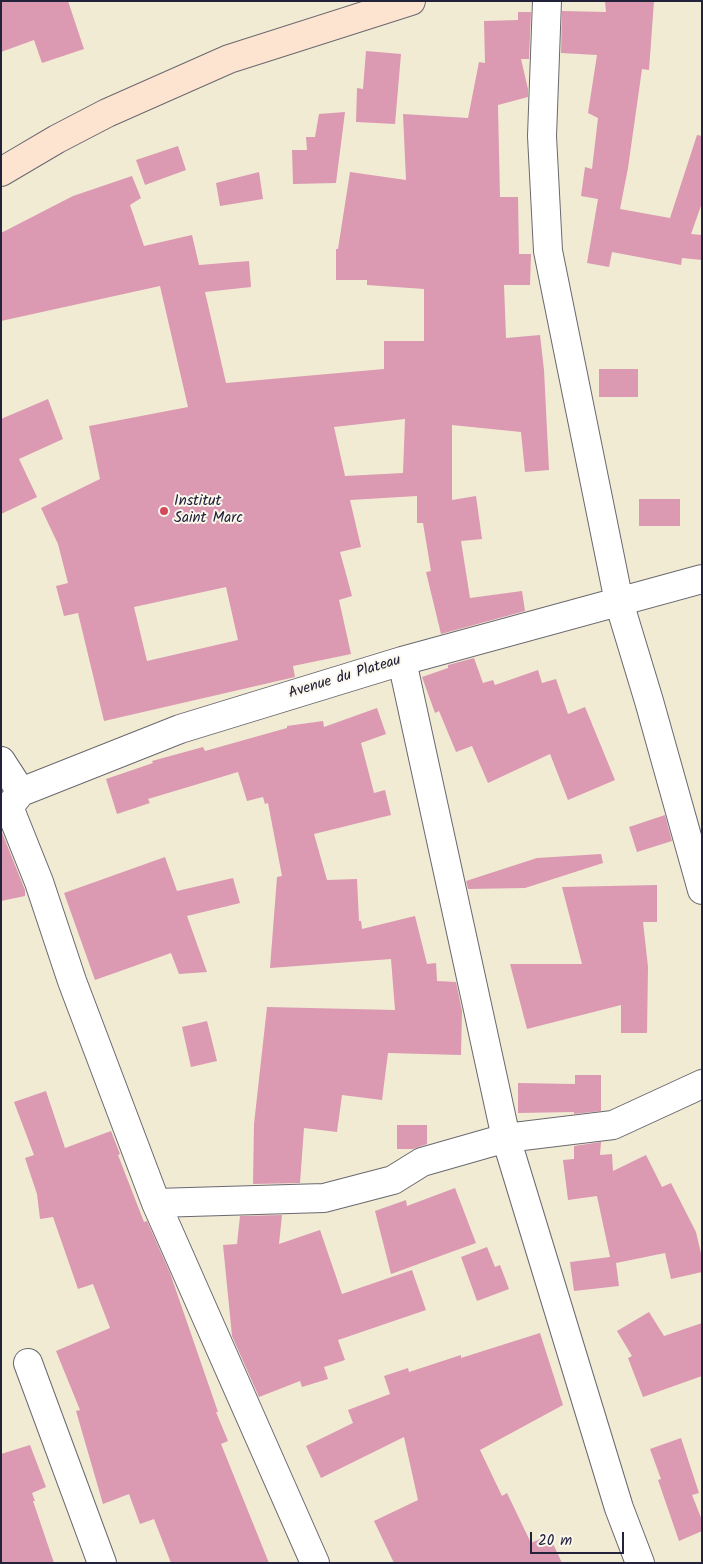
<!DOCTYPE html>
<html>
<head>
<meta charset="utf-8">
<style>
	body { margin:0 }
	#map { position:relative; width:703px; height:1564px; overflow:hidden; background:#f1ebd3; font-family:Kalam,sans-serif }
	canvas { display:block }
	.frame { position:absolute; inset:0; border:2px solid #22223b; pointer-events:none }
	.scale { position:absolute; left:530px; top:1532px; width:94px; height:22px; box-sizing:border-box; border:2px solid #22223b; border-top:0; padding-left:6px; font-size:15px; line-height:18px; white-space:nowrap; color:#22223b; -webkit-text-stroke:4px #fbf7ec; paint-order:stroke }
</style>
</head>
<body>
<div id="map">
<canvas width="703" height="1564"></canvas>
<div class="frame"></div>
<div class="scale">20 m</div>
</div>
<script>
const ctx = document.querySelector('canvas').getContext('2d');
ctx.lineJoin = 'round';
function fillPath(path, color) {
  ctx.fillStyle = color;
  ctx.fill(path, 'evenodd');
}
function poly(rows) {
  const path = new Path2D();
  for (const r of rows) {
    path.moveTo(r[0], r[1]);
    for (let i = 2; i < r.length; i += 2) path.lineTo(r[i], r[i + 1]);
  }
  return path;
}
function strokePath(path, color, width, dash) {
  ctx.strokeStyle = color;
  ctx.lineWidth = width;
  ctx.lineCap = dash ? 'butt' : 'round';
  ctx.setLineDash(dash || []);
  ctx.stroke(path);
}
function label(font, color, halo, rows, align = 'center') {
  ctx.font = font + ' Kalam,sans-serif';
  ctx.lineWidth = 4;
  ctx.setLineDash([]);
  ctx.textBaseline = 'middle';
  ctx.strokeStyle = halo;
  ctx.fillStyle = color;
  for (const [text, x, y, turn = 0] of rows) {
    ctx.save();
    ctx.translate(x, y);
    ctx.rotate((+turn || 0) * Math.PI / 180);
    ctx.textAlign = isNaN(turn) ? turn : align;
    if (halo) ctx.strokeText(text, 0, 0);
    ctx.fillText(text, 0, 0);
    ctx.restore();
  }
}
fillPath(poly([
	[1,1,68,1,84,49,42,63,34,40,1,52],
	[605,1,654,1,649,70,642,69,628,168,620,209,670,218,697,135,702,136,702,203,691,234,702,235,702,260,682,258,681,265,612,252,609,267,587,263,598,199,581,196,585,167,592,169,598,118,588,113,597,55,561,53,562,11,606,12],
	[518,12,531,12,529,59,521,59,528,89,528,97,498,105,500,197,518,197,519,254,531,254,530,285,504,285,506,338,540,335,544,370,549,470,525,472,521,432,452,425,452,500,476,496,482,539,461,541,470,598,522,591,525,611,441,634,426,572,431,571,423,523,417,523,417,496,350,500,361,547,340,552,352,596,339,600,351,654,293,666,295,677,104,721,78,613,64,616,56,586,68,583,58,544,41,508,100,479,89,426,188,407,160,286,1,321,1,233,73,196,132,176,141,198,130,205,144,246,192,235,199,265,249,261,251,287,205,292,226,383,384,369,384,341,424,341,424,289,367,285,367,280,336,280,336,249,338,249,350,172,406,180,403,114,468,118,479,62,485,63,484,21,518,20],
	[405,419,403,473,345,476,334,427],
	[226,587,238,640,147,661,134,607],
	[366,51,401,54,395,124,356,122,357,88,363,89],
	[345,112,336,183,293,184,292,150,307,150,306,137,315,137,319,114],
	[178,146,186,170,145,185,136,160],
	[259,172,263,199,220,206,216,183],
	[599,369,638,369,638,397,599,397],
	[48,399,63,439,19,459,37,497,1,514,1,419],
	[639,499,680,499,680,526,639,526],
	[474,658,483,683,493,680,495,685,538,670,542,683,556,679,568,714,585,707,615,780,568,800,550,754,488,783,472,746,456,752,439,711,435,713,422,677,448,668,448,665],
	[377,708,386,734,361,743,374,793,385,790,391,815,314,834,327,880,357,879,359,921,361,921,362,929,415,916,427,964,436,963,437,981,456,982,462,1011,461,1055,388,1053,382,1100,342,1095,337,1132,304,1128,300,1183,253,1184,254,1124,267,1007,395,1010,391,959,270,968,277,877,282,876,268,803,265,804,263,797,247,801,238,772,148,799,150,803,117,814,106,779,153,763,152,761,203,747,205,751,287,728,287,726,323,721,324,727],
	[665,815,672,841,637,852,629,827],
	[1,830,25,890,25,896,1,901],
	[601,854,603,863,525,888,468,889,466,881,537,858],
	[165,857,177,891,233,878,240,903,187,916,207,972,179,974,171,953,95,980,64,893],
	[657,885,657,922,643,922,648,967,647,1033,621,1033,621,1005,527,1029,510,964,582,964,562,887],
	[207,1021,217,1061,191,1067,182,1027],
	[575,1075,601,1075,601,1111,574,1114,574,1112,518,1113,518,1083,575,1084],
	[46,1091,65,1148,111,1131,120,1154,118,1155,144,1222,147,1221,170,1273,218,1412,216,1412,228,1441,221,1444,269,1563,171,1563,154,1519,140,1524,129,1494,103,1504,76,1411,80,1410,56,1351,110,1328,93,1284,78,1289,53,1217,40,1219,37,1194,25,1158,34,1155,14,1102],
	[397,1125,427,1125,427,1144,413,1149,397,1149],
	[601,1142,600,1155,612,1154,613,1171,646,1155,662,1187,671,1183,696,1232,702,1258,702,1272,671,1279,665,1253,616,1263,619,1286,574,1291,570,1262,610,1257,597,1196,568,1200,563,1160,574,1159,574,1146],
	[455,1188,476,1243,391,1274,375,1211,406,1200,407,1206],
	[282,1215,279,1244,320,1230,342,1294,412,1270,426,1310,338,1340,345,1360,324,1367,328,1379,302,1387,300,1381,259,1397,232,1336,223,1245,237,1244,240,1216],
	[487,1247,495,1267,500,1265,509,1289,477,1301,461,1257],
	[649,1312,664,1336,702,1323,702,1376,643,1397,628,1358,632,1356,617,1331],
	[540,1333,563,1405,480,1450,502,1496,507,1493,531,1543,549,1535,562,1563,394,1563,374,1521,418,1500,404,1437,321,1478,306,1446,353,1423,348,1410,390,1394,384,1376,408,1368,409,1372,461,1355,461,1358],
	[681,1438,699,1493,692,1495,702,1520,702,1531,679,1541,658,1480,661,1479,650,1449],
	[30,1445,46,1487,32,1493,35,1501,33,1501,54,1563,1,1563,1,1454]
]), '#db99b2');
const street = poly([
	[547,1,542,136,548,251,619,602,649,701,702,890],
	[402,661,506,1138,619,1508,640,1563],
	[1,761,21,792],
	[9,807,39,882,72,981,156,1203,315,1563],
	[1,810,9,807,21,792,180,729,402,661,702,579],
	[156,1203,324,1198,393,1180,422,1162,506,1138,613,1125,702,1084],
	[28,1363,102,1563]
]);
const secondary = poly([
	[1,172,57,139,107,113,229,59,411,1]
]);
strokePath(street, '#6a6870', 30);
strokePath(secondary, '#6a6870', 30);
strokePath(street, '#fff', 28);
strokePath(secondary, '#fde4d1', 28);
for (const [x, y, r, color] of [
	[164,511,5,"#d1495b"]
]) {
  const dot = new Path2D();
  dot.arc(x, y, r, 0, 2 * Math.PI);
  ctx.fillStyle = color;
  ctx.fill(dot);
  strokePath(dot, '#fbf7ec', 2);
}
label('15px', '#22223b', '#fbf7ec', [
	["Institut",174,502],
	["Saint Marc",174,519]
], 'left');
label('15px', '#22223b', '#fbf7ec', [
	["Avenue du Plateau",345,678,-17]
]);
</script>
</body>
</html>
